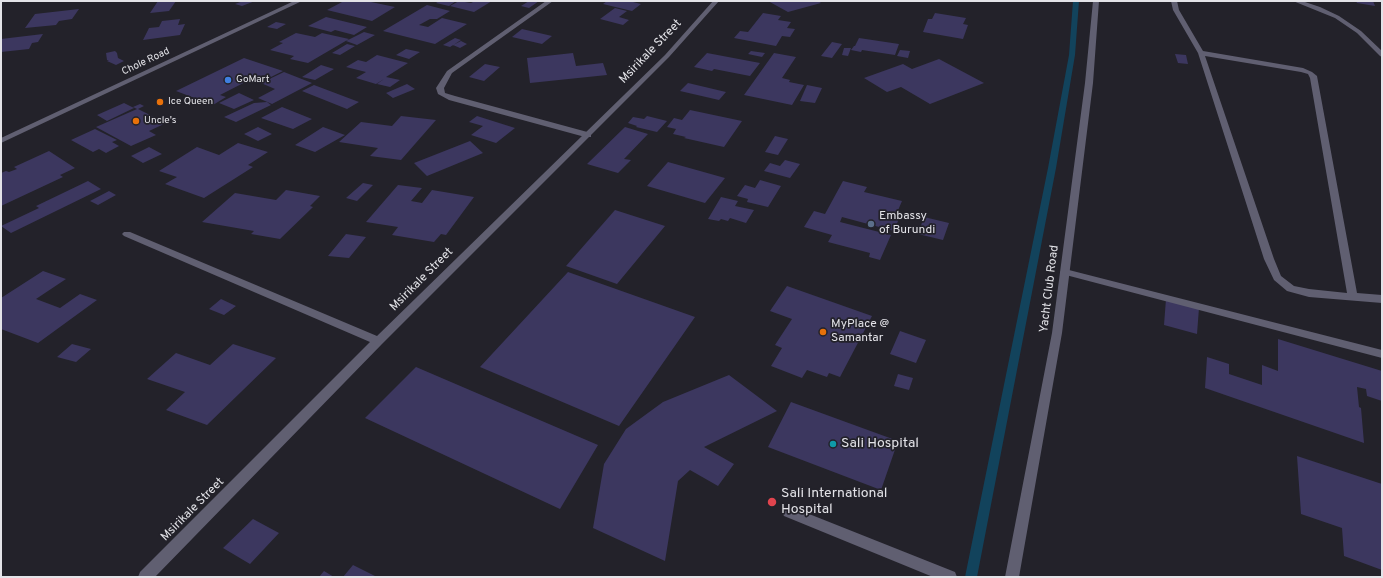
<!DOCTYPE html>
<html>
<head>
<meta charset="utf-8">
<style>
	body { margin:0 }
	#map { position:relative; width:1383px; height:578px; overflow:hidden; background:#23222a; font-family:Overpass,sans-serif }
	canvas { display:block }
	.frame { position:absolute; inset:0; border:2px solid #e3e3e8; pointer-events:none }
</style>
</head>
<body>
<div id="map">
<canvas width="1383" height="578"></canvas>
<div class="frame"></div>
</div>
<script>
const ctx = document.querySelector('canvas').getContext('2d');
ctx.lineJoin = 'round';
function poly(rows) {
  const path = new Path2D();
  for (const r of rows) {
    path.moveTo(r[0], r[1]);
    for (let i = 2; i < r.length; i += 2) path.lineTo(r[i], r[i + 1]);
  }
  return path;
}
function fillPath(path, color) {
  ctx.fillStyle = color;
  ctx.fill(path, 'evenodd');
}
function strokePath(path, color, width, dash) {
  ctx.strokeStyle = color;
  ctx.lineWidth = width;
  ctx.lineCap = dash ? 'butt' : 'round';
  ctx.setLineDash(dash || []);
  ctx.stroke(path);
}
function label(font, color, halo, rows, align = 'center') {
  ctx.font = font + ' Overpass,sans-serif';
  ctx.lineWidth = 3.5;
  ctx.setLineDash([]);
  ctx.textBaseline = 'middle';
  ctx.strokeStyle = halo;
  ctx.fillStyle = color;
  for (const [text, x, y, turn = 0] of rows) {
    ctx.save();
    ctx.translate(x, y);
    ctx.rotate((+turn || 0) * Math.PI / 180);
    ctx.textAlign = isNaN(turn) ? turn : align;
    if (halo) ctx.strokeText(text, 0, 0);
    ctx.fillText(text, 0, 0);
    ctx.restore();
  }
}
fillPath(poly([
	[1073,1,1079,1,1075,55,1056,168,977,577,965,577,1048,168,1069,55,1073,1]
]), '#12435c');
fillPath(poly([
	[158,1,176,1,169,11,150,13],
	[243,1,255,1,242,6,235,4],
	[344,1,372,1,371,2,395,7,372,21,327,10],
	[439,1,456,1,449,6,436,3],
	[459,1,471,3,475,1,492,1,474,12,450,6],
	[529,1,539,1,529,8,521,6],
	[607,1,629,1,641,4,632,11,603,4],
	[768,1,818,1,821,3,788,12],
	[1356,1,1373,1,1375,6,1357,3],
	[427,5,450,11,437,19,430,19,419,25,428,27,442,18,467,24,435,44,383,31],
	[615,8,627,11,619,17,629,20,623,25,600,19],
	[79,9,72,19,59,21,56,25,25,28,35,14],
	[763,13,781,16,778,20,791,22,787,28,795,29,790,37,782,36,776,46,734,38,740,31,748,32],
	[935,13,966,18,963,24,968,25,963,39,923,32,928,19,932,19],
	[326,17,367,27,354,35,335,30,331,32,308,26],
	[180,19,178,25,185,24,180,35,143,40,149,28,159,27,162,21],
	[276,22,286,24,277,29,267,27],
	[522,29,552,36,542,44,512,37],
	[364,32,375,35,357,45,346,41],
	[296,33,315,37,322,33,349,39,308,63,290,59,294,56,270,50,283,43,279,42],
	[43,34,38,42,32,43,29,49,1,52,1,39],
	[455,38,461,40,450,47,443,45],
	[859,38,899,44,895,55,862,50,861,52,851,50,854,46,855,46],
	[461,41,467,44,460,48,453,45],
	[832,42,842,44,832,58,821,56],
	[347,44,355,46,340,55,332,53],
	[844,48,851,48,848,56,842,55],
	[406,49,420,52,409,59,396,55],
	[900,50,910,51,908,58,897,56],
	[115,51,117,53,118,58,124,61,116,65,107,61,109,60,107,60,106,53],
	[751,51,765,53,762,57,748,54],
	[573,53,576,66,603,63,607,75,530,83,527,58],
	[707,53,760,63,750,76,714,69,712,71,694,67],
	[774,53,796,57,782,78,790,80,789,82,804,85,792,105,744,95],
	[1175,54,1186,55,1188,64,1178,63],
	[377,55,408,63,386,77,400,80,390,87,377,84,384,79,376,84,356,78,366,72,346,67,358,60,366,62],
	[244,58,283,71,267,79,257,76,220,95,226,97,213,105,176,91],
	[939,59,984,83,930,104,901,87,887,92,864,78,903,64,912,69],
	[485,64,500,67,484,81,469,77],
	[321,65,334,69,315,80,302,77],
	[284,72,312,83,272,104,258,98,275,89,261,83],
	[688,83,726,92,719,100,680,91],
	[407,84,415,89,393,98,386,93],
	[314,85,359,102,347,109,302,91],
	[807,85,822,88,815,103,800,101],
	[239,93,254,100,234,109,219,103],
	[267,102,271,105,236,122,224,117,254,103],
	[124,103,134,108,107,121,97,115],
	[140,104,144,106,138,109,166,123,149,131,156,135,131,146,96,127,137,109,133,107],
	[282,107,312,119,293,129,261,118],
	[690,110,742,121,724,147,684,138,686,137,673,134,676,129,667,127,674,118,682,120],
	[401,116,436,120,401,160,370,156,378,148,339,142,361,122,392,126],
	[477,116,515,128,496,143,471,135,483,126,469,122],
	[647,116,667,121,657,132,636,127,637,126,628,123,633,117,644,119],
	[258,127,272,134,258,141,244,134],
	[323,127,345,135,315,152,295,145],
	[625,127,648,134,624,159,631,160,618,173,587,164],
	[95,129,117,140,112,142,119,146,106,153,99,149,93,152,71,140],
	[775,136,788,139,778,155,765,152],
	[470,141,483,153,427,176,414,163],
	[238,143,268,152,248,165,253,167,204,198,165,184,177,177,159,171,197,147,219,155],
	[149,147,162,154,143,163,131,156],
	[49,151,75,168,60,175,63,177,1,206,1,173,6,171,9,172,17,169,14,167],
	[785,160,800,164,790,178,764,171,770,163,780,166],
	[668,162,725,178,705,203,647,186],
	[760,180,781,186,768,207,747,202,748,199,737,196,745,185,755,188],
	[88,181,101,189,11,233,1,226,39,208,36,206],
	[843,181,867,187,864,192,902,201,896,215,900,216,894,231,842,217,840,222,891,235,880,260,869,257,870,253,828,242,832,235,804,227,814,211,825,214],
	[363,183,373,185,357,201,346,198],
	[398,185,422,188,411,201,422,203,432,190,474,197,446,235,441,234,434,242,392,235,398,227,366,222],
	[286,190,320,196,310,206,313,207,280,239,251,234,254,231,202,222,235,193,276,200],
	[109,191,116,195,98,205,90,201],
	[721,197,738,201,735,206,754,210,746,223,730,218,728,221,721,219,719,221,708,219],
	[615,210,665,226,617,284,566,266],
	[924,217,949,223,943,240,918,234],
	[346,234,366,237,349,258,328,256],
	[43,271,66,279,36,299,60,308,80,294,97,300,38,343,1,329,1,298],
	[568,272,695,317,619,426,480,367],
	[787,286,872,316,840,377,829,373,827,377,807,370,802,378,771,366,782,348,775,345,792,319,770,311],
	[221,299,236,306,224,315,209,309],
	[1166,299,1199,308,1197,334,1164,325],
	[900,331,926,340,916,363,890,354],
	[1278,339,1382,371,1382,401,1367,396,1366,389,1357,387,1359,407,1361,408,1364,443,1205,388,1207,357,1229,364,1229,374,1262,385,1262,365,1278,371],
	[72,344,91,349,76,362,57,357],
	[233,344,276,358,207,425,166,410,185,392,147,379,176,353,210,365],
	[416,367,598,445,560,509,365,418],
	[898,374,913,378,909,390,894,386],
	[729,375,777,411,704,447,734,464,718,486,690,470,678,481,665,561,593,528,604,464,626,429,663,402],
	[791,402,898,441,881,490,768,447],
	[1297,456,1382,484,1382,570,1344,556,1342,528,1301,514],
	[253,519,279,533,250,564,223,548],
	[353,565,377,577,343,577],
	[324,571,334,577,319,577]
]), '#3c375f');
fillPath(poly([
	[546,1,553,1,452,73,444,88,445,93,455,96,591,133,591,137,585,137,449,100,438,94,436,88,447,71,546,1],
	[1171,1,1177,1,1179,10,1203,51,1303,68,1312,72,1317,76,1357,293,1382,295,1382,303,1309,297,1287,291,1274,280,1264,259,1198,53,1173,10,1171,1],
	[1205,56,1301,72,1308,74,1310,78,1347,293,1309,289,1294,286,1281,276,1274,259,1205,56],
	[1293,1,1302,1,1320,7,1339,16,1361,31,1382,51,1382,57,1380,56,1357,33,1335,18,1293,1],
	[1065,269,1382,350,1382,358,1062,274,1060,272,1062,270,1065,269],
	[789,506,955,572,957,577,933,577,784,516,782,512,784,508,789,506]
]), '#605f71');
fillPath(poly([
	[713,1,719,1,669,57,382,344,155,577,138,577,140,572,370,342,124,236,122,234,124,232,130,232,377,336,665,55,713,1]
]), '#605f71');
fillPath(poly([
	[294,1,302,1,1,143,1,138,294,1],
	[1093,1,1099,1,1093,83,1062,333,1019,577,1005,577,1052,333,1085,83,1093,1]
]), '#605f71');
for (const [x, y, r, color] of [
	[228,80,4,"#3f7fe0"],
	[160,102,4,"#e8710a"],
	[136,121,4,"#e8710a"],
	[871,224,4,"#5c6f8a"],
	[823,332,4,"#e8710a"],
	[833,444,4,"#0f9aa8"],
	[772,502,5,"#e0444e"]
]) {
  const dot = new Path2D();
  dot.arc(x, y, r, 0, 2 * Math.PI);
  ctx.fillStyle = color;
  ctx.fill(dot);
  strokePath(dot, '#23222a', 1.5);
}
label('10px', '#e3e3e8', '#23222a', [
	["Chole Road",146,62,-25]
]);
label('10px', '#e3e3e8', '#23222a', [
	["GoMart",236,80],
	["Ice Queen",168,102],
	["Uncle's",144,121]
], 'left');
label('12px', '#e3e3e8', '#23222a', [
	["Msirikale Street",651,52,-46],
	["Msirikale Street",422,280,-45],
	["Yacht Club Road",1050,289,-83],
	["Msirikale Street",193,510,-45]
]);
label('12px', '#e3e3e8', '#23222a', [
	["Embassy",879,217],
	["of Burundi",879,231],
	["MyPlace @",831,325],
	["Samantar",831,339]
], 'left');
label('14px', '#e3e3e8', '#23222a', [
	["Sali Hospital",841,444],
	["Sali International",781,494],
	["Hospital",781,510]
], 'left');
</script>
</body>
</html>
